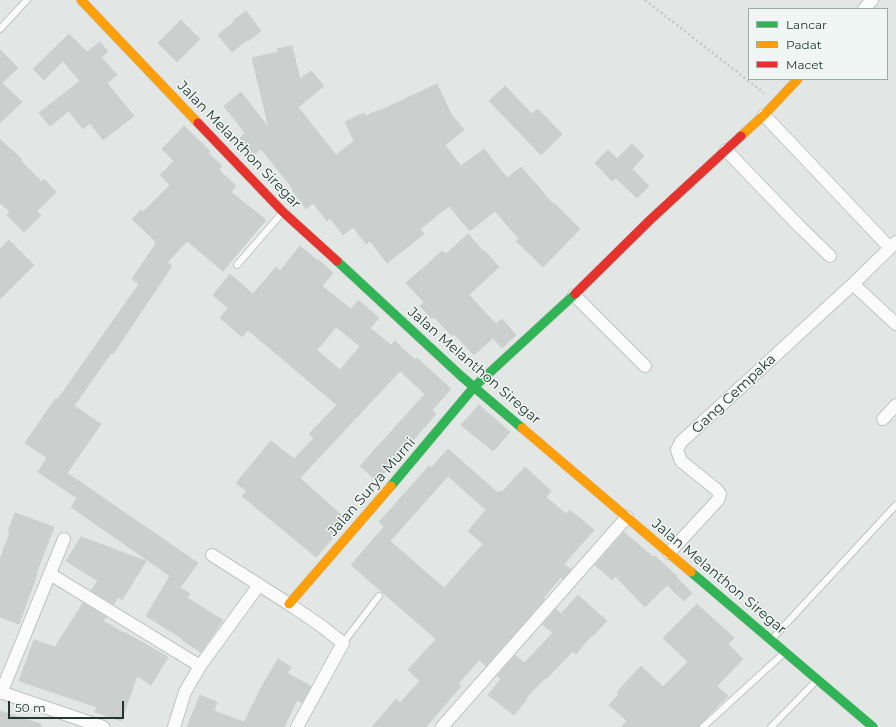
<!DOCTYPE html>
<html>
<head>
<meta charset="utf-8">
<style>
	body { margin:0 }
	#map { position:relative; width:896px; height:727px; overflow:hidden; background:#e2e7e5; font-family:Montserrat,sans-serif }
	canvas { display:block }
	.legend { position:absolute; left:748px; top:8px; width:140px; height:72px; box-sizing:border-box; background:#f0f6f3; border:1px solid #9eaaa6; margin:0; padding:5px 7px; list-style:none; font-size:12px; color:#233732 }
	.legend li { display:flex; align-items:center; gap:8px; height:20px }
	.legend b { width:20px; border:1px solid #9eaaa6 }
	.scale { position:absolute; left:8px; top:701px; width:116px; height:18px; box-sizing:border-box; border:2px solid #233732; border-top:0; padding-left:5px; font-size:12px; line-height:14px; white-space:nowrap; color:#233732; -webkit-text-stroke:3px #f0f6f3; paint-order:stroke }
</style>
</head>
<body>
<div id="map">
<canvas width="896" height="727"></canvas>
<ul class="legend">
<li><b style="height:5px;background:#30b455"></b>Lancar</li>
<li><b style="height:5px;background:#ff9f0a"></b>Padat</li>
<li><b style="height:5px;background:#e5322d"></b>Macet</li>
</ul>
<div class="scale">50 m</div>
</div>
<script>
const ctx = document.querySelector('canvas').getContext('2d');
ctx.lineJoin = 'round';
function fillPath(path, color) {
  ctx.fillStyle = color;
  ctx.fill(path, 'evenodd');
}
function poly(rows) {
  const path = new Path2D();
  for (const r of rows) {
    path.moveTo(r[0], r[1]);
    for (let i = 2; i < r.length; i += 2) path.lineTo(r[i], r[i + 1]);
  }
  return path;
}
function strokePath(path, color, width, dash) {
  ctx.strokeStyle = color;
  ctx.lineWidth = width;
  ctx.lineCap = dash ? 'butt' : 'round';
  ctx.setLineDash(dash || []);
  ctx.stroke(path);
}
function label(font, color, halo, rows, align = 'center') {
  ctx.font = font + ' Montserrat,sans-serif';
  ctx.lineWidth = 3;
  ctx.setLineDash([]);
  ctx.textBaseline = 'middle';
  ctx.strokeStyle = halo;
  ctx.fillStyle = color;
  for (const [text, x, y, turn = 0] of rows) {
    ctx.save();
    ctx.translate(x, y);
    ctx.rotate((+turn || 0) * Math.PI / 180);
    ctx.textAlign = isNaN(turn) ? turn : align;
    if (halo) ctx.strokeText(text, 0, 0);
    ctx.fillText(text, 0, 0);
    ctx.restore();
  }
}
const building = poly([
	[246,11,261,31,248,41,247,40,232,52,218,35,234,22,233,21,246,11],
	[181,20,200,39,177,62,158,43,181,20],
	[69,34,87,52,100,42,108,52,101,57,117,75,107,83,134,116,103,140,90,123,83,129,69,111,50,126,39,113,80,81,63,61,44,80,33,69,69,34],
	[292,46,300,79,311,71,324,86,298,107,336,155,354,141,345,122,364,113,366,116,379,110,379,111,437,84,451,114,464,130,445,145,461,166,484,149,507,178,521,167,553,204,554,203,580,229,543,267,516,241,519,239,495,211,470,231,449,206,420,229,424,234,387,263,370,241,366,244,353,227,343,235,330,218,327,221,313,203,306,209,292,190,293,189,261,149,253,155,240,138,245,133,224,106,241,92,269,128,252,58,278,52,277,49,292,46],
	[0,50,18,68,2,83,22,102,0,123,0,50],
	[505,86,532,114,538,109,562,134,541,155,489,101,505,86],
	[184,126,210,151,208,153,222,166,219,170,236,186,231,192,266,220,223,271,187,241,167,263,172,266,113,354,111,353,74,406,101,424,67,473,198,563,180,588,190,594,187,598,223,620,201,652,182,640,183,639,146,616,170,576,71,507,77,498,38,472,47,458,25,443,56,398,58,399,139,284,132,279,155,245,154,244,156,242,132,219,141,210,143,212,170,185,160,175,174,161,162,149,184,126],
	[0,139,10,149,10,148,22,160,21,161,42,182,44,179,56,192,37,211,41,215,24,232,7,215,10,212,0,203,0,139],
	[632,144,644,156,632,169,649,186,637,198,616,178,612,181,595,163,608,150,617,159,632,144],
	[468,234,484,252,485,251,499,267,469,295,496,324,502,319,516,335,502,348,493,338,474,355,454,334,452,336,434,317,432,319,420,306,424,302,406,283,442,251,446,254,468,234],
	[9,240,34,265,0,299,0,249,9,240],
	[300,246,318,261,319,260,333,273,322,286,351,309,358,300,379,318,370,328,391,345,395,341,415,360,417,358,451,389,432,410,436,414,377,481,360,466,425,394,400,371,300,478,348,521,316,557,242,496,247,491,236,483,271,441,294,459,314,438,309,434,337,405,248,330,242,337,220,318,228,308,213,295,230,274,253,294,276,267,280,271,300,246],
	[336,327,360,346,340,370,317,350,336,327],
	[479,405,510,432,493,451,461,425,479,405],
	[448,449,498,493,500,491,502,492,525,467,551,491,546,497,566,514,570,510,594,530,564,564,571,570,563,579,561,577,543,598,545,599,486,666,479,660,458,684,461,686,426,727,372,727,396,699,400,703,420,681,408,670,436,639,351,565,384,527,379,522,429,466,431,468,448,449],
	[448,476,486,510,468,531,483,544,444,588,390,541,448,476],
	[15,513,54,527,36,574,37,574,19,624,0,617,0,559,10,532,8,531,15,513],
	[624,532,653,557,655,556,677,576,676,577,692,593,684,601,667,585,645,607,615,576,612,580,595,565,624,532],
	[81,537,146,561,122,600,118,597,114,604,91,591,98,581,66,561,81,537],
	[578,595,607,621,593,636,592,635,576,654,573,651,546,679,545,678,526,698,527,699,514,715,488,695,501,679,497,676,515,655,524,663,553,633,542,624,556,609,561,614,578,595],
	[83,603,106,617,103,621,124,633,124,632,168,657,151,685,137,676,121,721,95,712,97,707,19,681,34,640,55,647,83,603],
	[697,604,734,638,728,644,743,659,717,686,728,696,700,724,699,727,621,727,627,721,609,705,619,694,617,692,641,666,663,687,688,662,663,638,697,604],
	[278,659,291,667,287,673,311,686,302,703,297,700,284,727,187,727,200,695,217,702,214,711,244,722,262,686,278,659],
	[0,711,41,724,41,727,0,727,0,711]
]);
fillPath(building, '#cbd0ce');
strokePath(building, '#cbd0ce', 1);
const lane = poly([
	[0,29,27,0],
	[237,265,282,213],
	[772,639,896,505],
	[343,643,379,596],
	[703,727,784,653],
	[771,727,816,681]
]);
const street = poly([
	[864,9,872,0],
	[764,115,890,248],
	[726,150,771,197,801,228,830,256],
	[853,284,896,324],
	[574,295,645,366],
	[883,419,896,405],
	[669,553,718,500,720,494,717,490,681,461,677,450,681,442,853,284,896,242],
	[212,555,289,604,320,625,343,643,297,727],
	[50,574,200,666],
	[0,692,103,727],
	[1,693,64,539],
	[174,727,185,692,200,666,259,585],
	[442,727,627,517]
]);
const fast = poly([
	[337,261,461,376,522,428],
	[391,486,474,387,575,294],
	[691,572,873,727]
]);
const slow = poly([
	[81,0,198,123],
	[741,136,764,115,798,79],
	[522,428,691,572],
	[289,604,391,486]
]);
const jam = poly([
	[198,123,283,212,337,261],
	[575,294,650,220,741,136]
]);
strokePath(lane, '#bfc4c2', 8);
strokePath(street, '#bfc4c2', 14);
strokePath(fast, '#bfc4c2', 10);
strokePath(slow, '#bfc4c2', 10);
strokePath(jam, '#bfc4c2', 10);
strokePath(poly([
	[645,0,764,93]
]), '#c0c7c5', 2.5, [2, 3]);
strokePath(lane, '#fbfbfb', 6);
strokePath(street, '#fbfbfb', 12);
strokePath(fast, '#30b455', 9);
strokePath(slow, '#ff9f0a', 9);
strokePath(jam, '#e5322d', 9);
label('14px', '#233732', '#f0f6f3', [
	["Jalan Melanthon Siregar",239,145,46],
	["Jalan Melanthon Siregar",474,366,41],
	["Gang Cempaka",734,394,-43],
	["Jalan Surya Murni",372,487,-49],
	["Jalan Melanthon Siregar",719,577,40]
]);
</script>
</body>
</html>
